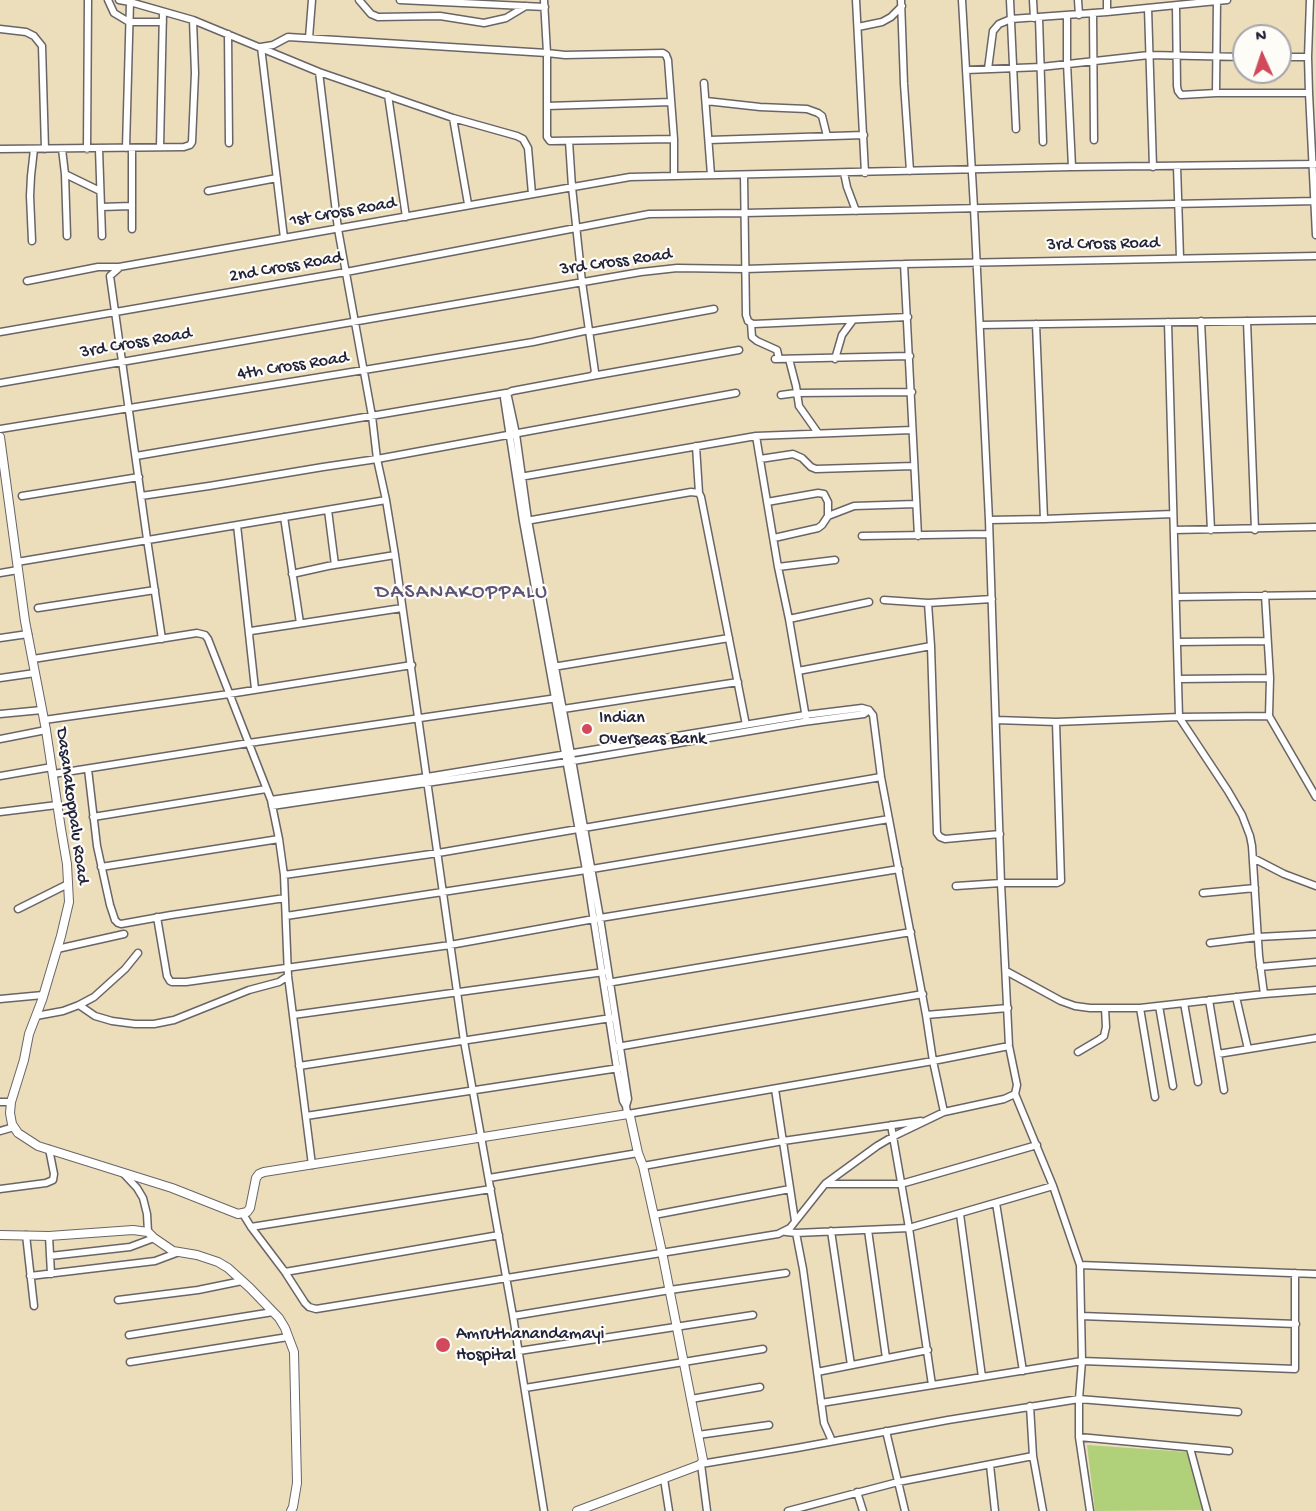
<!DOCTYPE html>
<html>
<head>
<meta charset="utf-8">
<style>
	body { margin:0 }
	#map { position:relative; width:1316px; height:1511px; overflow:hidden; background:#eddebb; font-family:"Gochi Hand",sans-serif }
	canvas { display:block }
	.north { position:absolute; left:1232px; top:24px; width:60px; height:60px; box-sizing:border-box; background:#fdfcf7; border:2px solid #a5a5ac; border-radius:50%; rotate:357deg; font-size:16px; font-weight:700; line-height:24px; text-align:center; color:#22223b }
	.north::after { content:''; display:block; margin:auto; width:21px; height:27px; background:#d1495b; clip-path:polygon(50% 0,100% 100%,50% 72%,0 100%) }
</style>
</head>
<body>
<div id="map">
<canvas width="1316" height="1511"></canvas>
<div class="north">N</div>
</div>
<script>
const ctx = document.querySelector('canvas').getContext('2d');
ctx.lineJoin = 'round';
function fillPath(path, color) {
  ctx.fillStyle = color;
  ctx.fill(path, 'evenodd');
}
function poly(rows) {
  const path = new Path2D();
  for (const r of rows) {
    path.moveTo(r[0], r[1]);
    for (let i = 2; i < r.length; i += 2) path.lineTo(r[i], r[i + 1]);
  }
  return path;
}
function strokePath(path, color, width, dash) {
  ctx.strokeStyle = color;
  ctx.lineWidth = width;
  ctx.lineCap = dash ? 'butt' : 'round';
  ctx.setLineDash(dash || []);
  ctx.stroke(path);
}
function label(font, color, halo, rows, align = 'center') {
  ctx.font = font + ' "Gochi Hand",sans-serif';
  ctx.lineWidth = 4.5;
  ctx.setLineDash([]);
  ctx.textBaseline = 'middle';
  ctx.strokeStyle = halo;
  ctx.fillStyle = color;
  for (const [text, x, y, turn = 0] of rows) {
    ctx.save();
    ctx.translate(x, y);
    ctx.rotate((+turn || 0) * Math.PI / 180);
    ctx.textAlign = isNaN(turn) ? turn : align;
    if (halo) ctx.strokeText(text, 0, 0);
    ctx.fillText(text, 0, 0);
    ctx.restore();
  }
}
fillPath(poly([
	[1087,1445,1187,1452,1203,1510,1095,1511]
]), '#b0d179');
const minor = poly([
	[108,0,114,13,129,22,163,22],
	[119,0,130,2,193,20,319,72,453,118,517,136,523,139,528,148,532,194],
	[359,0,371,14,378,17,440,16,484,23,506,18,526,6],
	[400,0,545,7],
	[856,0,865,173],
	[901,0,904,84,910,171],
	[1010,0,1016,129],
	[1033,0,1034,18],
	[1078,0,1079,15],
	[1107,0,1107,12],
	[1310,0,1308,57,1309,93,1316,235],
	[1176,6,1177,86,1178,91,1181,95,1216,93,1309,93],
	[1148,8,1153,167],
	[1093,13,1094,140],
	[1067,15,1067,63,1072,167],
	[1039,18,1043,142],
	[858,27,882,22,891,17,902,6],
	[0,29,26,32,34,36,42,46,45,149],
	[228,34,229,143],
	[309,38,312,0],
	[261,47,273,45,288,37,547,53,544,0],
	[261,47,284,238],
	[1280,57,1308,57],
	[988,69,993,31,999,24,1011,19,1107,12,1227,0],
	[966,70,1041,67,1149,55,1244,57],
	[319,72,338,229,372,416,377,459,386,500,395,555,464,1041,513,1316,544,1511],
	[704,83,711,175],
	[1216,93,1217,0],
	[388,95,406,217],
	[706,101,760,107,807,109,818,113,822,116,827,136],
	[547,106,671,102],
	[453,118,468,204],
	[709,140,864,135],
	[160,147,163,12],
	[126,148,130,2],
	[0,149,184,147,190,145,192,142,195,73,193,20],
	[62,149,65,174,67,236],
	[87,149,88,0],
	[99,149,102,236],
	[1177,166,1180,258],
	[844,173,847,187,856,211],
	[65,174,100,191],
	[744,175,746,315,748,321,751,323,754,324,908,317],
	[674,176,674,139,550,141,547,137,547,53,565,55,663,53,666,55,668,60,674,139],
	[208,191,277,178],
	[101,207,132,206],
	[132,229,132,148],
	[32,241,30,196,31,176,34,149],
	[904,264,918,536],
	[119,268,110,276,147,539,162,639],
	[27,281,98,267,119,267,630,177,1072,167,1316,164],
	[1201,321,1211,530],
	[1247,321,1255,530],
	[1168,322,1179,717,1228,791,1242,815,1250,836,1252,846,1259,956,1264,994],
	[751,323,752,337,757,341,777,350,779,359],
	[1036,324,1044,519],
	[980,325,1316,320],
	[0,332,346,272,649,214,744,213,1316,201],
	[589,332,714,309],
	[775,359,910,356],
	[789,359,796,386,799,406,818,433],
	[835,359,842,335,853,320],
	[592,376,739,350],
	[0,383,641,272,677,268,745,269,904,264,1316,256],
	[506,394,504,398,523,521,586,870,617,1069,623,1101,626,1106,627,1113],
	[506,394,512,391,592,376,595,372,582,282,572,187,569,141],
	[781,395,796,393,912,392],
	[508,397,516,434,528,520,571,754,600,918,628,1099,626,1106],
	[0,429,364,370,533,342,589,330],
	[756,436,778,567,789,619],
	[696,446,699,493],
	[136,456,506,393],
	[760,459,793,454,802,458,811,467,816,469,914,466],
	[520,477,756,436,912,430],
	[22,496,139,477],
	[141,496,209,486,323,467,377,459,736,393],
	[767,502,818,493,824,494,828,502,828,516,822,525,818,528,774,538],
	[328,510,335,565],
	[828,516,854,506,916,504],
	[284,517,300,623],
	[989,520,1044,519,1173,514],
	[526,521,691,492,699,493,701,497,746,725],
	[237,525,249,634],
	[1174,530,1316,527],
	[862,536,989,534],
	[17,562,386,500],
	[778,567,835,560],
	[0,573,18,570],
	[292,574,328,566,395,555],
	[1265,595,1270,678,1269,716,1316,797],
	[1176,597,1316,595],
	[884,600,928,603,992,599],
	[928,603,931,646,937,833,940,837,945,839,1000,834],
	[38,608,155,590],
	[0,638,28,634],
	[1177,642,1267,641],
	[33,659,197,633,205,635,208,639,271,800,279,839,284,875,288,976,312,1165],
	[553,667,729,638],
	[798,671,931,646],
	[0,678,35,673],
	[1178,679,1270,678],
	[255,689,249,634,251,631,402,608],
	[563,709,738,682],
	[869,710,873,715,881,777,926,1015,933,1061,944,1112],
	[0,714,42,710],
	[806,718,789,619,869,602],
	[44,720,229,694,412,665],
	[996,720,1056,722,1179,717,1269,716],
	[0,739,46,730],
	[88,769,97,846,110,905,115,920,118,923,121,924,171,915,285,898],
	[53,774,249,743,557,698],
	[0,776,52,767],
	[271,800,427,777,805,715,862,708,869,710],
	[272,806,567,762,803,722,864,714,869,710],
	[0,812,57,805],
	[93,817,266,789],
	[1253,858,1284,874,1316,886],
	[101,867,279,839],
	[284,875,438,853,881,777],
	[956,886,1001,883,1057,883,1061,881,1056,722],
	[1203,893,1255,888],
	[18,909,68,884],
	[286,916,586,870,889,819],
	[157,917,167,976,170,981,172,982,186,982,450,945,594,919,899,869],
	[1210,943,1258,937,1316,934],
	[57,949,124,934],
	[1260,967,1316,962],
	[1006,971,1061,1001,1075,1006,1090,1008,1140,1008,1264,994,1316,990],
	[607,983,911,932],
	[1236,997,1248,1049],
	[0,999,43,995],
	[1209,1000,1224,1090],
	[1184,1003,1198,1082],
	[79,1005,95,1016,112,1021,135,1024,154,1024,174,1020,249,990,279,982,288,976],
	[1159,1006,1173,1086],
	[1140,1008,1155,1097],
	[293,1015,604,972],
	[926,1015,1008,1008],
	[36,1016,63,1011,79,1005,94,997,125,969,138,953],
	[617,1047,923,994],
	[1078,1052,1100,1039,1104,1036,1106,1027,1105,1008],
	[1218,1054,1316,1038],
	[299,1066,611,1018],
	[775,1089,795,1221],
	[1015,1094,1053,1186,1080,1265,1082,1361,1079,1399,1079,1437,1090,1511],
	[0,1102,11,1102],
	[628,1114,933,1061,1009,1046],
	[306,1116,619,1068],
	[891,1125,909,1228,932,1385],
	[0,1131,14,1127],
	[643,1166,783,1141,921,1121],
	[123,1173,137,1188,143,1198,147,1214,148,1232],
	[489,1178,638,1153],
	[826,1184,901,1184,1037,1145],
	[0,1189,46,1183,53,1180,54,1174,49,1149],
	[996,1203,1023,1371],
	[243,1214,251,1227,285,1272,305,1303,309,1307,316,1309,778,1234,790,1228,825,1184,877,1146,894,1136,944,1112,1004,1099,1015,1094,1017,1085,1009,1046,1001,883,989,520,974,208,962,0],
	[960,1214,982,1377],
	[654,1215,790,1189],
	[251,1227,491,1189],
	[868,1230,886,1358],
	[831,1231,851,1365],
	[786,1232,796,1233,909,1228,1053,1186],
	[796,1233,803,1269,824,1423,832,1441],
	[26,1235,34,1306],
	[49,1236,51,1274],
	[50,1256,130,1247,154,1238],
	[1080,1265,1316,1274],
	[285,1272,499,1235],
	[30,1276,155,1261,179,1252],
	[118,1300,198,1290,242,1281],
	[513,1316,670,1290,786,1273],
	[1081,1316,1296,1324],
	[129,1335,273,1312],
	[519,1351,753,1315],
	[130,1362,288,1337],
	[817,1372,928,1350],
	[525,1388,763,1349],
	[691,1399,760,1387],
	[821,1403,1082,1361,1295,1369,1295,1273],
	[1030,1406,1033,1456,1043,1511],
	[886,1431,905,1511],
	[698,1435,769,1425],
	[1079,1437,1229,1451],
	[1190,1448,1207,1511],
	[990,1465,995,1511],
	[664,1479,669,1511],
	[857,1492,863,1511],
	[707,1511,701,1464,797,1448,948,1420,1079,1399,1238,1412],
	[788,1511,898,1482,1033,1456]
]);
const tertiary = poly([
	[0,437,25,621,46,730,61,829,67,864,69,902,61,936,42,1000,29,1034,24,1060,11,1102,10,1113,12,1124,18,1133,38,1146,172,1188,238,1214,247,1212,250,1208,256,1178,259,1174,264,1172,628,1114,630,1116,638,1153,643,1166,662,1252,703,1460,701,1464,697,1466,577,1511],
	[0,1235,49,1236,133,1230,148,1232,154,1238,173,1251,197,1255,218,1262,228,1268,250,1288,279,1318,285,1328,294,1352,297,1483,293,1507,291,1511]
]);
strokePath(minor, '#696468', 9);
strokePath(tertiary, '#696468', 10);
strokePath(minor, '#fff', 6);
strokePath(tertiary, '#fff', 8);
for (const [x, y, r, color] of [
	[587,729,6,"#d1495b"],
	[443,1345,8,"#d1495b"]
]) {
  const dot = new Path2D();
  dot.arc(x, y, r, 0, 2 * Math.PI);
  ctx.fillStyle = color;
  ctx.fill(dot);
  strokePath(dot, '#fdfcf7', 2);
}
label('18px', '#22223b', '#fdfcf7', [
	["1st Cross Road",343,213,-10],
	["3rd Cross Road",1103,245,-1],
	["3rd Cross Road",616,263,-8],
	["2nd Cross Road",286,268,-10],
	["3rd Cross Road",136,344,-10],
	["4th Cross Road",293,367,-9],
	["Dasanakoppalu Road",71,806,82]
]);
label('18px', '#22223b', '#fdfcf7', [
	["Indian",599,719],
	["Overseas Bank",599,740],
	["Amruthanandamayi",456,1335],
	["Hospital",456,1356]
], 'left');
ctx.letterSpacing = '1.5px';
label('21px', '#5c5377', '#fdfcf7', [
	["DASANAKOPPALU",462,594]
]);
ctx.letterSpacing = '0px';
</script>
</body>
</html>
